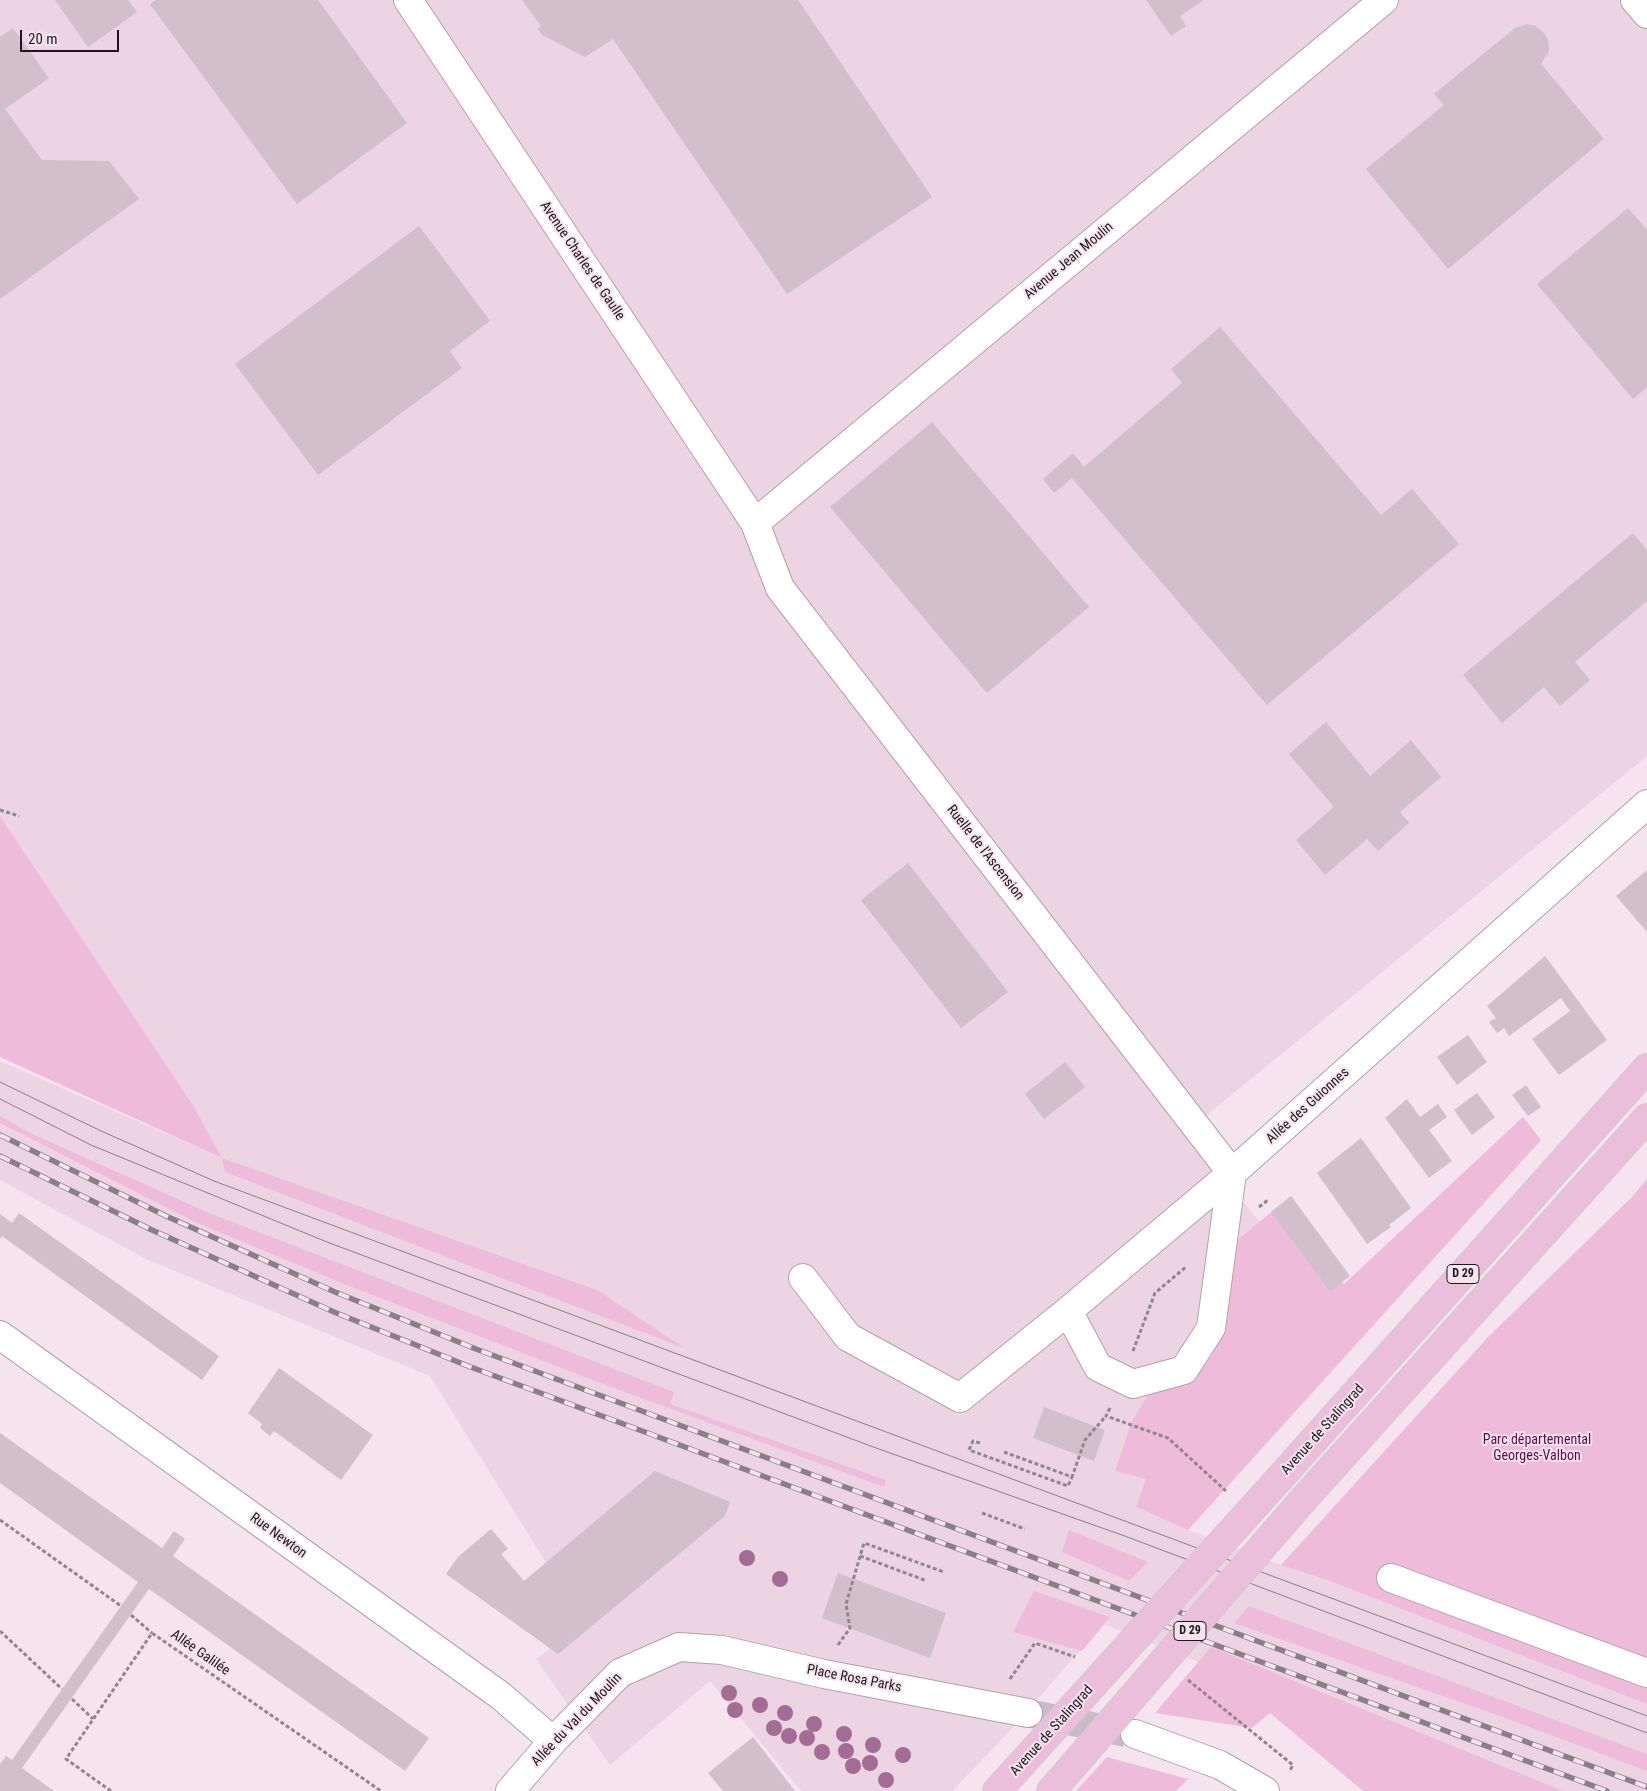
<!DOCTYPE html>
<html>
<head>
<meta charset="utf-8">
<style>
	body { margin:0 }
	#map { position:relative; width:1647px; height:1791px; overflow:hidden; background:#f5e3ee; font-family:"Roboto Condensed",sans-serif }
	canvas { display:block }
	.scale { position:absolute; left:20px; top:30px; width:99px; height:22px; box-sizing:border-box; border:2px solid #1e181c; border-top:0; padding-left:6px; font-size:15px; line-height:18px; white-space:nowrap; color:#1e181c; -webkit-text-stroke:4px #f5e3ee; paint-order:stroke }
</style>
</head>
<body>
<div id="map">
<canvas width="1647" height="1791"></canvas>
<div class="scale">20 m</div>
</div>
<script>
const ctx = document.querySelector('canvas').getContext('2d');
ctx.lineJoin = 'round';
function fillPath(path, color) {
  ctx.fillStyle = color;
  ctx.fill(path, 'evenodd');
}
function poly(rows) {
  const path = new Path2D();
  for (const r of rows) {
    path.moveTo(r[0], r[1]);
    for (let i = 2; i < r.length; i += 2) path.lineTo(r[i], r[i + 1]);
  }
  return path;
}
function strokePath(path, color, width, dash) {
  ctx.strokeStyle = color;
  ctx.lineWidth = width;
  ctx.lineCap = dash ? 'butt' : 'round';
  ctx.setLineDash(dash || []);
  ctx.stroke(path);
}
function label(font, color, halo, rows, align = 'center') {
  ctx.font = font + ' "Roboto Condensed",sans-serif';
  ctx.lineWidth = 4;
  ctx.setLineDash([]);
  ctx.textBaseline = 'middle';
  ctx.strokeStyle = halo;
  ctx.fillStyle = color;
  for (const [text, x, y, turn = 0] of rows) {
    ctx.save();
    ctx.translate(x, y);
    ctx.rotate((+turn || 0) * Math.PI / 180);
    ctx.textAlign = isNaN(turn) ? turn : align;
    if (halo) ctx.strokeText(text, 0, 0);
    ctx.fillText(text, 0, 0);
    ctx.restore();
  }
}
fillPath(poly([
	[0,0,1647,0,1647,756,1186,1132,1322,1298,1136,1507,1188,1530,1281,1565,1647,1684,1647,1791,1495,1791,1201,1663,1103,1624,1007,1734,952,1791,801,1791,710,1681,610,1765,536,1659,583,1622,430,1376,148,1260,0,1180,0,1061,222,1158,193,1105,0,816]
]), '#edd4e3');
fillPath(poly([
	[0,816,193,1105,222,1158,597,1290,684,1348,225,1172,222,1158,0,1057],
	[0,1116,30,1133,209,1213,674,1392,670,1404,886,1480,884,1487,603,1384,344,1284,195,1222,0,1123],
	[1523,1117,1541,1140,1188,1530,1136,1507,1146,1479,1115,1471,1132,1421,1148,1395,1188,1382,1212,1356,1239,1239,1276,1208,1344,1284],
	[1647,1179,1647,1704,1330,1581,1281,1565,1488,1337,1632,1197],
	[1069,1530,1148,1562,1129,1581,1062,1552],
	[1034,1591,1110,1617,1082,1651,1013,1632],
	[1249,1606,1647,1754,1647,1771,1497,1715,1234,1623],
	[1211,1647,1563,1791,1363,1791,1270,1713,1252,1728,1155,1713],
	[1107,1757,1188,1779,1176,1791,1076,1791]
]), '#efbbdb');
fillPath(poly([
	[55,0,128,0,137,12,88,47],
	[156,0,318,0,407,123,297,204,150,4],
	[522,0,798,0,932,197,787,294,613,39,585,57,542,35,538,29,541,26],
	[1146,0,1204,0,1180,16,1186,26,1171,36],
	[1527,24,1536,26,1544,33,1548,39,1549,51,1541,64,1604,139,1448,269,1366,169,1444,105,1434,94,1515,28],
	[13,28,49,78,5,109,42,160,109,161,139,199,0,299,0,37],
	[1628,208,1647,230,1647,387,1633,399,1537,284],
	[419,226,490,321,450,351,462,368,318,475,235,364],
	[1220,327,1381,515,1412,489,1459,544,1267,705,1072,478,1054,493,1043,479,1073,453,1084,467,1182,383,1171,369],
	[932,422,1089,607,987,693,830,507],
	[1633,533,1647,550,1647,601,1575,662,1590,680,1560,706,1544,687,1502,723,1463,675],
	[1326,722,1370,776,1411,740,1441,777,1400,812,1409,823,1378,851,1367,839,1325,875,1296,840,1334,807,1289,754],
	[908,863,1008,992,961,1028,861,900],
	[1647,870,1647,932,1616,896],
	[1545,956,1607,1040,1559,1075,1532,1039,1570,1011,1561,998,1509,1036,1504,1028,1497,1033,1489,1022,1496,1018,1487,1006],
	[1468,1035,1487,1062,1457,1085,1437,1057],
	[1065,1062,1085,1087,1044,1119,1025,1094],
	[1526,1085,1541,1107,1528,1116,1512,1095],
	[1477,1093,1495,1117,1472,1135,1454,1110],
	[1407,1099,1420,1117,1438,1104,1447,1117,1429,1130,1452,1161,1429,1178,1385,1118],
	[1361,1138,1411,1208,1389,1225,1391,1227,1367,1244,1317,1173],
	[1291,1196,1350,1276,1330,1291,1271,1212],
	[19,1213,219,1356,202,1380,2,1236,0,1239,0,1214,12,1223],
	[279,1368,373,1435,341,1480,274,1431,270,1436,260,1428,262,1424,248,1413],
	[1044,1407,1105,1430,1094,1461,1033,1438],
	[0,1433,162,1548,174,1531,185,1539,173,1556,429,1738,405,1771,149,1589,22,1768,54,1791,0,1791,0,1764,6,1756,12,1760,138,1582,0,1483],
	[655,1471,730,1502,725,1516,558,1654,446,1574,458,1557,491,1529,508,1549,501,1554,524,1581],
	[838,1573,946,1613,930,1658,822,1618],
	[753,1737,795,1791,723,1791,708,1773]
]), '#d1bfca');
strokePath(poly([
	[1028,1713,1126,1733]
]), '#cabac4', 28, [28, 14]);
const minor = poly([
	[408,0,755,523,780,588,1232,1173],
	[1635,0,1647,14],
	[755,523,1384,0],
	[803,1278,848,1337,960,1398,1068,1311,1232,1173,1647,804],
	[1068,1311,1098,1367,1133,1384,1184,1370,1211,1328,1232,1173],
	[0,1335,501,1696,553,1741],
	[1391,1578,1647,1673],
	[1135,1734,1220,1765,1265,1791],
	[510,1791,553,1741,620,1673,679,1647,722,1650,824,1674,1028,1713]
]);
const major = poly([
	[1279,1479,1647,1068],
	[1302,1501,1647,1118],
	[997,1791,1045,1738],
	[1051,1791,1078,1760]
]);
strokePath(minor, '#b1a0aa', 30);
strokePath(major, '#cecccd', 30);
strokePath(poly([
	[0,810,19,816],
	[1259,1207,1268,1200],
	[1133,1351,1155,1293,1187,1266],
	[1110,1408,1106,1416,1168,1438,1226,1491],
	[980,1443,973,1441,969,1450,1068,1486,1072,1477],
	[1004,1452,1072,1477,1085,1440,1106,1416],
	[982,1513,1025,1529],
	[0,1520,121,1606],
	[860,1556,927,1581],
	[131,1615,152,1633],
	[0,1631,62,1689],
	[838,1645,850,1628,846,1604,864,1543,944,1572],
	[1010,1679,1035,1643,1075,1657],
	[1188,1680,1293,1765,1289,1772],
	[72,1699,93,1719],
	[111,1791,66,1759,152,1633,381,1791]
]), '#92858d', 3, [4, 2.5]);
strokePath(minor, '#fff', 28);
strokePath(major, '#ebbedb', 28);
strokePath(poly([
	[0,1082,99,1130,214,1181,1647,1716],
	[0,1099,91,1145,327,1242,876,1448,1122,1535,1647,1733]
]), '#8b7f87', 1);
const rail = poly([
	[0,1135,166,1216,335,1292,476,1349,1647,1787],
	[0,1156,152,1230,334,1312,468,1366,1607,1791]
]);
strokePath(rail, '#8b7f87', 5.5);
strokePath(rail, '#f5e3ee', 4, [11]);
const majorBridge = poly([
	[1045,1738,1279,1479],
	[1078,1760,1302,1501]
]);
strokePath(majorBridge, '#cecccd', 30, []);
strokePath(majorBridge, '#ebbedb', 28);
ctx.fillStyle = '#a36c94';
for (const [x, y] of [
	[747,1558],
	[780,1579],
	[729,1693],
	[760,1705],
	[735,1710],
	[785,1713],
	[814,1724],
	[774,1728],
	[844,1734],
	[789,1736],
	[807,1738],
	[873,1745],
	[846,1751],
	[822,1752],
	[903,1755],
	[870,1763],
	[853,1766],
	[886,1780]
]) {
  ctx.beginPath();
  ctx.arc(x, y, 8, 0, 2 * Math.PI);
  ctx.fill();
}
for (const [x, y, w] of [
	[1463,1274,32],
	[1190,1631,32]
]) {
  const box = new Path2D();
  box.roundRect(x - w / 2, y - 9.5, w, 19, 4);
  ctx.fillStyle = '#f5e3ee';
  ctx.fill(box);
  strokePath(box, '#1e181c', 1);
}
label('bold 12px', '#1e181c', null, [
	["D 29",1463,1274],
	["D 29",1190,1631]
]);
label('14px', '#1e181c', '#f5e3ee', [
	["Avenue Charles de Gaulle",582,261,56],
	["Avenue Jean Moulin",1069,261,-40],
	["Ruelle de l'Ascension",985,853,52],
	["Allée des Guionnes",1308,1106,-42],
	["Avenue de Stalingrad",1323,1430,-48],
	["Rue Newton",278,1536,36],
	["Allée Galilée",200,1653,35],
	["Place Rosa Parks",854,1679,11],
	["Allée du Val du Moulin",577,1720,-46],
	["Avenue de Stalingrad",1052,1731,-48]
]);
label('14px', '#600a4b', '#f5e3ee', [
	["Parc départemental",1537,1440],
	["Georges-Valbon",1537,1456]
]);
</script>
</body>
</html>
